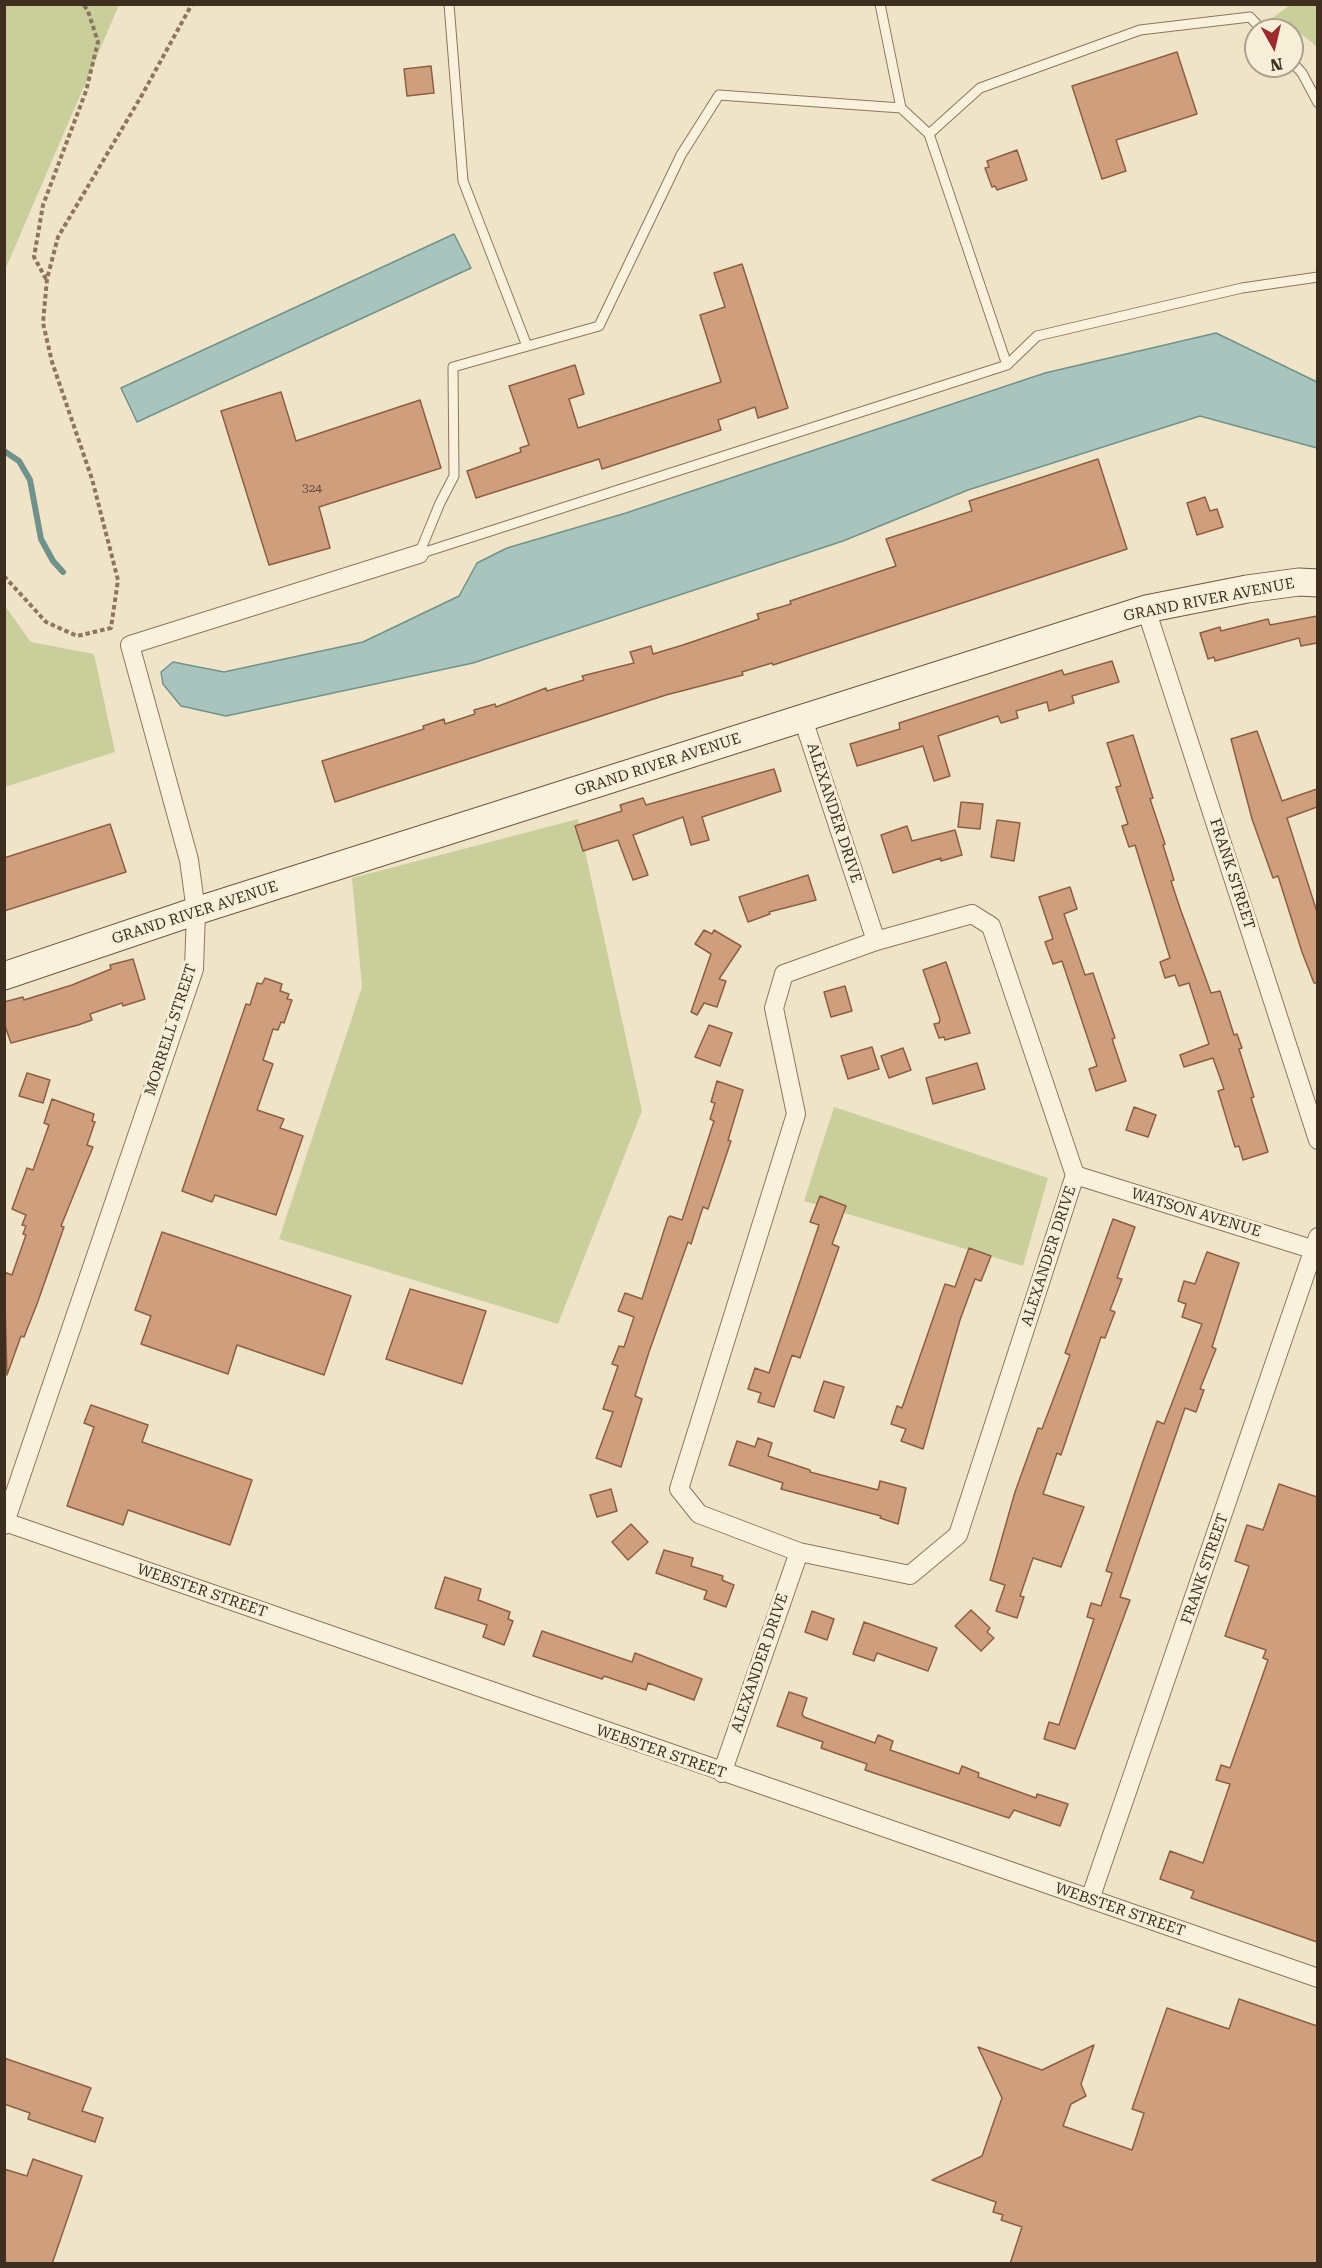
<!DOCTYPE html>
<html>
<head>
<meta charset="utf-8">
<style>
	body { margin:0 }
	#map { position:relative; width:1322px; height:2268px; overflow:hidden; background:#f0e4c8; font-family:"Roboto Serif",serif }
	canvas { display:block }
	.frame { position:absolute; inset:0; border:6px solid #3d2e20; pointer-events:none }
	.north { position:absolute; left:1244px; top:18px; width:60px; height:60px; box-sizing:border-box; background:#f7eed8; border:2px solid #ada18e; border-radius:50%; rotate:172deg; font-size:16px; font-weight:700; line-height:24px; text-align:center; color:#3d2e20 }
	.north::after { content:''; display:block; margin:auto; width:21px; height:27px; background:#9e2a2b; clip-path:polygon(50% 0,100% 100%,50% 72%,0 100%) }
</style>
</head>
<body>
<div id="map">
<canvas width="1322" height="2268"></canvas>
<div class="frame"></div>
<div class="north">N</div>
</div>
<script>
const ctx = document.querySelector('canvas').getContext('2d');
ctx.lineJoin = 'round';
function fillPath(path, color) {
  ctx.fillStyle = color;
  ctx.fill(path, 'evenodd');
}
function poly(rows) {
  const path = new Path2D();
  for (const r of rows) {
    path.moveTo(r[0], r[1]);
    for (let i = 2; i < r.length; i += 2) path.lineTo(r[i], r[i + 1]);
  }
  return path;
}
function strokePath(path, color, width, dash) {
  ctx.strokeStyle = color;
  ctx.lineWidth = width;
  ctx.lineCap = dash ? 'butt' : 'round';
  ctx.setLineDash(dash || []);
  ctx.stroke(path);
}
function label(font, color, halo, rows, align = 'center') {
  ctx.font = font + ' "Roboto Serif",serif';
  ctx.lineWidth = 6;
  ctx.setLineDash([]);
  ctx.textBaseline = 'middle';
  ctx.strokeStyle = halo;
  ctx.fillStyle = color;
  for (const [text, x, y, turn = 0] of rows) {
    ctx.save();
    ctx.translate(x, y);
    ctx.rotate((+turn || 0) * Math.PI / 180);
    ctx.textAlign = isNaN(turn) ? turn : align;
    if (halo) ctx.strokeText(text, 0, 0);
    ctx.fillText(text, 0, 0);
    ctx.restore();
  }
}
fillPath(poly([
	[5,4,119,5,5,270,4,5],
	[1290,5,1317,5,1317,47,1288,23,1268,21],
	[5,606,31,642,94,654,115,752,5,787],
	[578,819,642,1111,558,1324,279,1239,362,987,352,878],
	[834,1107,1048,1178,1023,1266,804,1201]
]), '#c9cf9b');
const water = poly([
	[454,234,471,268,137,422,121,388,454,234],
	[1216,333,1317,382,1317,448,1200,416,968,490,843,541,473,663,226,716,181,706,163,684,161,672,173,662,224,672,363,642,459,596,477,563,507,548,626,513,1045,373,1216,333]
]);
fillPath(water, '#a9c4bc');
strokePath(water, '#6f938a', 1.5);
strokePath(poly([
	[4,451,19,461,30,480,41,539,53,561,63,572]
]), '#6f938a', 6);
const building = poly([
	[1177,52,1197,114,1116,140,1126,171,1102,179,1072,86,1177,52],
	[431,66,434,93,407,96,404,69,431,66],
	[1017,150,1027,180,997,190,995,186,992,187,985,168,989,167,987,161,1017,150],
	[742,264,788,408,758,418,755,407,718,420,721,430,602,469,599,459,476,498,467,471,521,452,520,448,529,445,509,386,575,365,584,394,569,399,578,428,721,382,700,315,725,307,714,273,742,264],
	[281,392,296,441,420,400,441,468,319,507,330,548,269,565,221,411,281,392],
	[1098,459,1127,549,773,665,772,663,742,672,743,675,666,695,335,802,322,761,424,729,423,726,444,719,445,724,475,714,474,710,495,704,496,707,546,688,547,691,584,680,582,676,634,663,630,652,651,646,653,654,683,645,759,619,757,614,791,604,790,601,896,566,886,539,972,511,969,501,1098,459],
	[1205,497,1210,511,1217,509,1223,527,1197,535,1187,503,1205,497],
	[1317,616,1317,643,1301,646,1299,638,1215,661,1214,657,1208,659,1200,633,1220,627,1221,631,1268,619,1270,625,1317,616],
	[1112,661,1119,682,1072,696,1074,703,1049,711,1047,702,1016,711,1018,718,1001,723,998,716,938,736,950,776,934,781,923,746,857,766,850,744,900,729,899,723,1062,670,1064,675,1112,661],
	[1257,731,1282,801,1317,789,1317,807,1287,818,1317,912,1317,983,1314,983,1302,952,1278,876,1273,878,1252,819,1231,739,1257,731],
	[1133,735,1153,798,1150,799,1165,844,1163,845,1174,880,1171,881,1181,911,1211,993,1220,991,1234,1035,1237,1034,1242,1048,1239,1049,1254,1097,1251,1098,1268,1152,1243,1160,1239,1146,1235,1147,1218,1091,1224,1089,1213,1058,1184,1067,1180,1055,1209,1044,1189,983,1179,986,1175,975,1165,978,1160,962,1170,958,1135,845,1129,847,1122,826,1128,824,1116,787,1121,786,1107,743,1133,735],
	[774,769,781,791,702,817,709,840,691,845,683,817,633,835,648,875,633,880,618,840,583,851,575,826,622,811,620,805,643,798,646,805,774,769],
	[961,802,983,804,980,829,958,827,961,802],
	[997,820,1020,823,1014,861,991,857,997,820],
	[110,824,126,872,4,911,4,858,110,824],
	[907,826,912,841,955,830,962,855,941,861,941,858,893,873,881,835,907,826],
	[808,875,816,900,769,912,770,914,748,922,739,897,808,875],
	[1070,887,1077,909,1064,914,1085,975,1093,973,1115,1038,1112,1039,1126,1081,1096,1091,1089,1069,1097,1066,1062,961,1053,964,1045,942,1053,939,1039,897,1070,887],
	[704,930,712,934,714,930,741,946,719,979,726,981,717,1007,704,1003,697,1015,691,1012,711,954,695,944,704,930],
	[133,959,145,999,123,1006,122,1003,90,1014,92,1020,78,1025,11,1043,4,1023,4,1002,23,997,24,1000,72,985,111,969,110,965,133,959],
	[946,962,970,1033,945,1040,944,1037,939,1038,934,1024,939,1023,940,1019,923,970,946,962],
	[265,978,282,984,280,991,289,994,287,999,292,1000,284,1023,281,1022,278,1030,273,1029,263,1060,273,1064,257,1110,284,1119,280,1128,303,1136,276,1215,215,1195,212,1202,182,1191,246,1004,250,1005,257,983,262,984,265,978],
	[845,986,852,1011,831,1017,824,992,845,986],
	[709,1025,732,1033,720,1066,695,1057,709,1025],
	[872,1047,879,1069,848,1079,841,1056,872,1047],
	[903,1048,911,1070,889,1078,881,1056,903,1048],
	[977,1063,985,1089,933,1104,926,1078,977,1063],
	[27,1073,50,1080,43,1103,19,1096,27,1073],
	[717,1081,743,1090,728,1140,731,1141,708,1209,703,1207,691,1244,688,1242,649,1352,635,1396,642,1399,621,1467,596,1458,613,1412,603,1409,618,1366,612,1364,619,1346,624,1347,634,1317,618,1311,625,1293,642,1299,668,1218,670,1216,682,1220,714,1121,710,1119,715,1103,711,1102,717,1081],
	[52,1099,94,1114,92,1121,95,1122,87,1145,93,1147,61,1226,64,1227,37,1304,24,1337,21,1336,7,1375,4,1272,12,1275,26,1235,23,1234,26,1226,22,1225,26,1215,12,1209,27,1168,33,1170,49,1125,44,1123,52,1099],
	[1134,1107,1156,1115,1148,1137,1126,1130,1134,1107],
	[820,1196,846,1206,832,1244,839,1247,800,1358,792,1355,774,1407,758,1402,761,1393,748,1389,755,1368,769,1373,819,1225,810,1222,820,1196],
	[1113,1219,1135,1227,1117,1278,1122,1279,1110,1310,1115,1312,1105,1338,1101,1337,1061,1455,1057,1453,1043,1494,1084,1507,1061,1567,1033,1558,1020,1596,1024,1597,1017,1618,996,1611,1005,1585,990,1580,1015,1492,1038,1428,1042,1429,1070,1355,1065,1353,1113,1219],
	[162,1232,351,1296,324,1375,237,1345,228,1374,141,1344,151,1316,135,1310,162,1232],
	[969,1248,991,1256,981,1281,975,1279,960,1320,923,1449,901,1441,906,1429,891,1424,897,1406,902,1408,945,1284,955,1287,969,1248],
	[1207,1252,1239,1263,1212,1347,1216,1349,1200,1389,1204,1390,1196,1412,1185,1408,1120,1597,1130,1600,1075,1749,1044,1739,1049,1722,1059,1725,1094,1619,1087,1617,1091,1603,1101,1606,1112,1573,1106,1571,1142,1464,1157,1421,1164,1424,1202,1324,1182,1317,1186,1304,1178,1301,1184,1281,1195,1284,1207,1252],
	[410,1289,486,1311,462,1384,386,1359,410,1289],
	[824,1381,844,1387,834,1418,814,1411,824,1381],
	[91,1405,148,1425,142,1442,252,1480,230,1545,128,1510,123,1525,67,1506,94,1427,84,1423,91,1405],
	[758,1438,772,1443,768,1456,810,1470,810,1472,878,1490,880,1481,906,1488,898,1524,880,1518,881,1516,781,1489,783,1483,729,1465,737,1441,755,1447,758,1438],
	[1279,1484,1317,1497,1317,1942,1191,1898,1194,1891,1160,1879,1170,1851,1203,1863,1230,1784,1216,1780,1221,1765,1230,1768,1268,1660,1263,1658,1266,1650,1225,1636,1249,1566,1235,1561,1247,1525,1263,1530,1279,1484],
	[611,1489,617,1511,597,1517,590,1495,611,1489],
	[631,1524,648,1542,628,1560,612,1542,631,1524],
	[664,1550,693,1558,691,1566,723,1576,722,1580,734,1585,726,1607,704,1599,707,1591,656,1573,664,1550],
	[445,1577,481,1589,478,1600,510,1612,508,1619,513,1621,504,1645,483,1637,487,1625,435,1608,445,1577],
	[971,1610,990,1628,987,1632,994,1638,981,1651,955,1626,971,1610],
	[812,1611,834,1619,827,1640,805,1632,812,1611],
	[864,1622,937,1648,928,1671,877,1653,874,1661,853,1654,864,1622],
	[542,1631,632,1662,635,1653,702,1679,694,1700,648,1683,646,1690,604,1676,602,1679,533,1656,542,1631],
	[789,1692,807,1698,802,1714,804,1717,875,1743,878,1735,893,1741,890,1750,959,1774,962,1766,979,1773,978,1777,1036,1798,1037,1794,1068,1804,1060,1826,1014,1810,1009,1818,865,1770,867,1764,821,1748,823,1742,777,1726,789,1692],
	[1239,1999,1317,2026,1317,2264,1010,2264,1022,2227,1001,2220,1003,2215,993,2212,996,2202,932,2180,982,2156,1002,2098,978,2047,1042,2070,1094,2045,1081,2084,1086,2096,1071,2104,1063,2126,1132,2150,1144,2113,1132,2109,1167,2008,1229,2029,1239,1999],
	[4,2058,91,2088,82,2111,103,2118,95,2142,28,2119,30,2113,4,2104,4,2058],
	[33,2159,82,2176,52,2264,4,2264,4,2169,27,2176,33,2159]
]);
fillPath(building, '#cf9f7d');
strokePath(building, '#8d5f41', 1.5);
const lane = poly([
	[449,4,463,181,527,346],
	[880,4,901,108],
	[1292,62,1302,73,1318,103],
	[719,95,901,108,929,134,1007,365,419,554,440,503,454,476,453,367,599,326,681,155,719,95],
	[929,134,980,88,1140,30,1250,17,1262,30],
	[1007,365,1037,336,1242,288,1318,277]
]);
const street = poly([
	[1146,609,1318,1140],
	[803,719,876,941],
	[972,914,991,926,1075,1175,958,1535,910,1575,799,1552,699,1514,679,1489,796,1114,774,1008,784,974,876,941,972,914],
	[1075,1175,1318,1251],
	[5,1522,1318,1978],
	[4,1525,194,969,196,911,189,860,130,645,419,554],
	[722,1773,799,1552],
	[1090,1899,1318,1237]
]);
const secondary = poly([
	[4,976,196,911,1146,609,1247,589,1299,582,1318,583]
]);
strokePath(lane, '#8d765c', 11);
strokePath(street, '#8d765c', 20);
strokePath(secondary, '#6f573f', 29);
strokePath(poly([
	[46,279,34,257,43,205,86,91,98,42,88,11,83,4],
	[4,576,46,622,77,636,111,628,118,580,92,479,52,362,43,323,47,279,58,237,142,95,192,4]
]), '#8d765c', 4, [4.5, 3]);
strokePath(lane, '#faf1dc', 9);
strokePath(street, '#faf1dc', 18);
strokePath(secondary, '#faf1dc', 27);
label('12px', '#624a37', null, [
	["324",312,488]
]);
label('15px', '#3d2e20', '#f7eed8', [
	["GRAND RIVER AVENUE",1209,600,-11],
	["GRAND RIVER AVENUE",658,765,-18],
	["ALEXANDER DRIVE",834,813,72],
	["FRANK STREET",1232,874,72],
	["GRAND RIVER AVENUE",195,913,-18],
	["MORRELL STREET",171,1030,-72],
	["WATSON AVENUE",1196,1213,17],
	["ALEXANDER DRIVE",1049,1256,-72],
	["FRANK STREET",1205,1569,-71],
	["WEBSTER STREET",202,1591,19],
	["ALEXANDER DRIVE",760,1663,-71],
	["WEBSTER STREET",661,1752,19],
	["WEBSTER STREET",1120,1910,19]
]);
</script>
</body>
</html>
